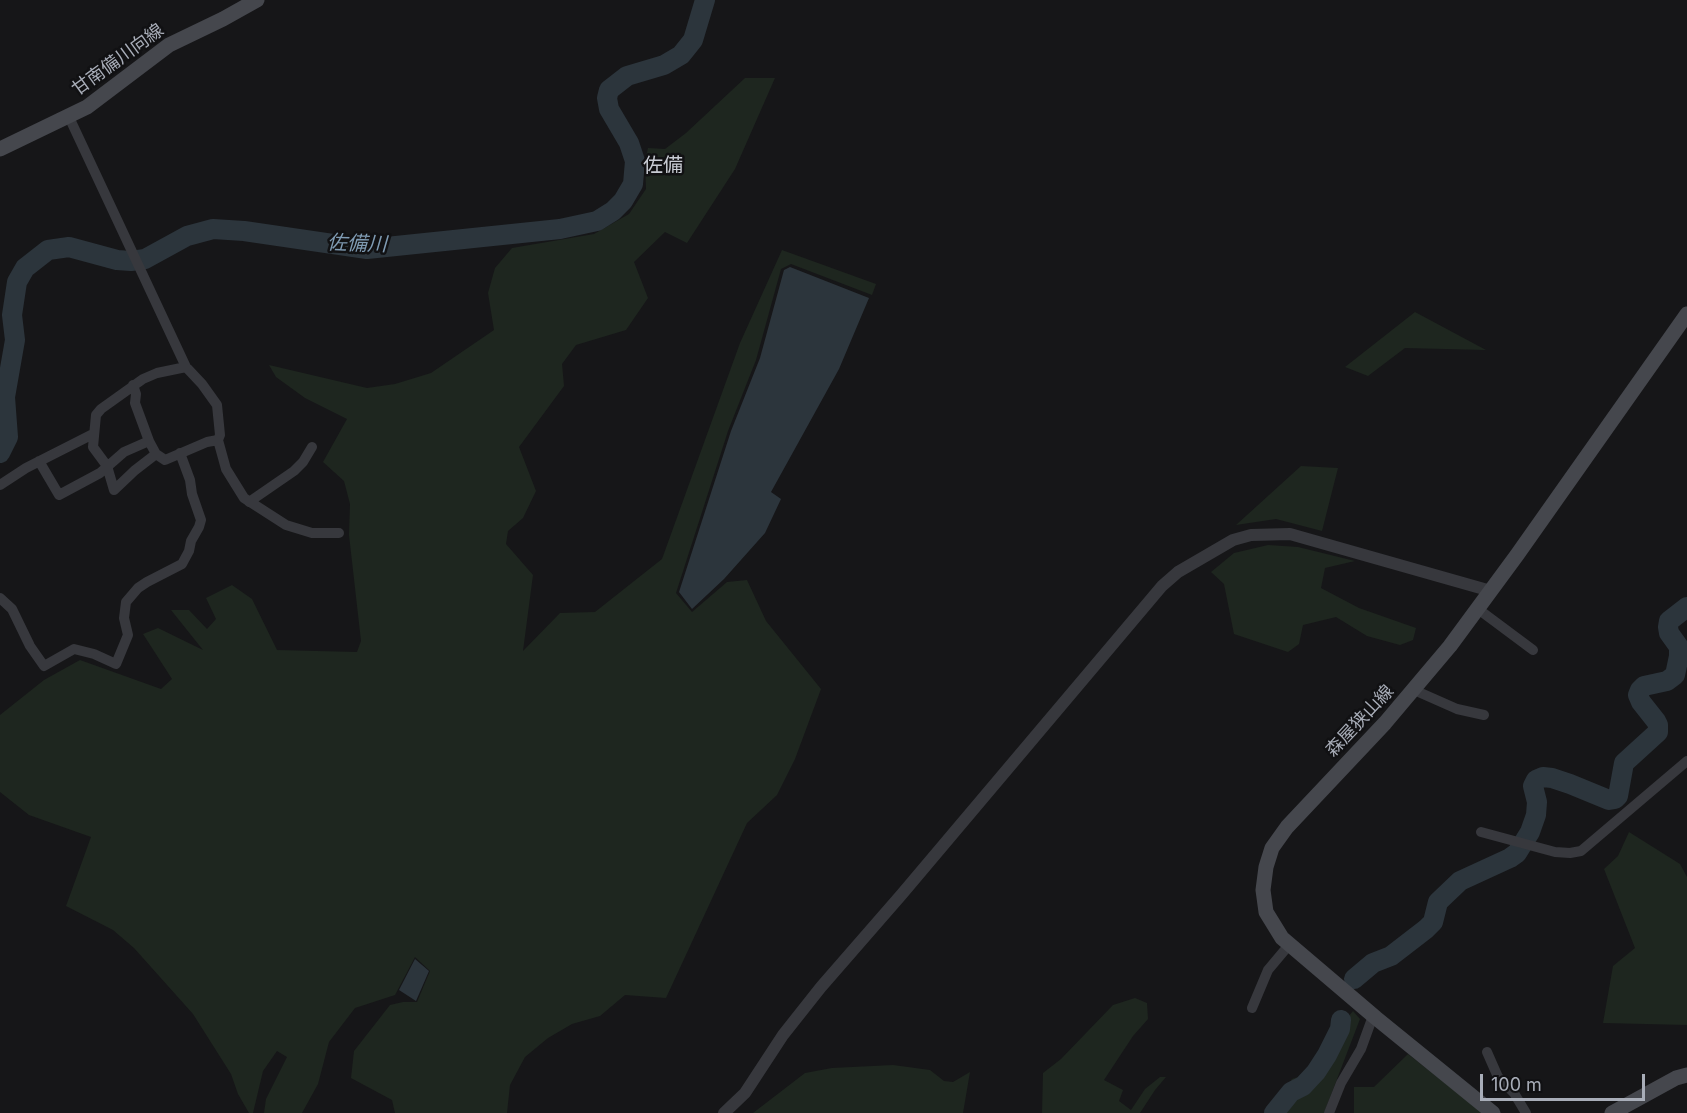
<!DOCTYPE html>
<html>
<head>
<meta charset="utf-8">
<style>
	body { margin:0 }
	#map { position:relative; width:1687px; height:1113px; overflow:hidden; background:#161618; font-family:Inter,sans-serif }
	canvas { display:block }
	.scale { position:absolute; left:1480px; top:1074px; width:165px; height:27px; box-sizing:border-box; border:3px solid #a8adb8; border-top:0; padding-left:8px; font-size:18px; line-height:21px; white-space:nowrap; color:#a8adb8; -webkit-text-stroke:4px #111113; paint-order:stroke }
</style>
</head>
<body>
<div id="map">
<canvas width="1687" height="1113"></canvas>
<div class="scale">100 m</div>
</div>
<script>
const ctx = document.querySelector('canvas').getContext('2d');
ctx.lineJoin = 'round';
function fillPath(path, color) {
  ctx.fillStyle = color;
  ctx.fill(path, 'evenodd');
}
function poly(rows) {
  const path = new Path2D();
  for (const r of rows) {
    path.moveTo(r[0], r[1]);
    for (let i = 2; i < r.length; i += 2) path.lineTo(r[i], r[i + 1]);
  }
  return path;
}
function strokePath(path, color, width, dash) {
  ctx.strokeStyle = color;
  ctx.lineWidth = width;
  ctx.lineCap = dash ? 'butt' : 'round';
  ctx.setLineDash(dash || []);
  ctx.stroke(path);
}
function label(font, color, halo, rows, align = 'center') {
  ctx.font = font + ' Inter,"Noto Sans JP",sans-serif';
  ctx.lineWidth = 5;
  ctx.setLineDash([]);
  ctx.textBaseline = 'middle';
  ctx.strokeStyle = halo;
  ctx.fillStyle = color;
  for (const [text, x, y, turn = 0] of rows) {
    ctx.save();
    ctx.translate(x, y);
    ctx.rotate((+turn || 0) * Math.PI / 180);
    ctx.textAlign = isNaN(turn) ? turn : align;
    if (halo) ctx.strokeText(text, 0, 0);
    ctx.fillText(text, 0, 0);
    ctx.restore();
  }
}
fillPath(poly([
	[745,78,775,78,735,169,687,243,665,232,634,262,648,298,626,330,576,345,562,364,564,386,519,447,536,491,523,518,508,531,506,544,533,575,523,651,560,613,595,612,662,559,740,343,782,250,876,284,872,295,791,264,781,269,756,360,728,431,676,593,692,612,727,582,747,580,766,621,821,689,795,759,777,795,747,823,666,998,625,995,600,1016,572,1024,548,1038,525,1057,510,1085,507,1113,395,1113,392,1100,351,1078,354,1051,390,1005,403,1002,417,1002,430,971,415,957,395,995,355,1008,329,1042,318,1084,302,1113,264,1113,266,1099,287,1057,277,1051,263,1071,253,1113,249,1113,238,1094,231,1074,193,1014,134,948,113,930,66,906,91,837,29,815,0,792,0,715,44,680,80,660,161,689,172,679,143,634,158,628,203,650,171,610,189,610,207,629,216,619,206,598,232,585,252,599,277,650,357,652,361,641,349,535,350,504,344,481,323,462,347,419,305,398,276,377,269,365,367,388,395,384,431,373,494,330,488,293,495,268,512,248,594,234,629,214,646,189,645,161,648,148,665,149,686,133],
	[1415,312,1486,350,1405,348,1368,376,1345,367],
	[1301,466,1338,468,1322,531,1276,519,1236,525],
	[1268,545,1298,547,1355,561,1325,568,1321,588,1359,608,1416,628,1413,640,1400,645,1367,636,1336,617,1303,625,1299,644,1288,652,1234,634,1224,584,1211,572,1234,553],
	[1629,832,1680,864,1687,877,1687,1025,1603,1023,1613,966,1635,948,1604,869,1618,856],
	[1135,998,1147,1003,1148,1019,1133,1036,1104,1080,1123,1090,1119,1101,1131,1110,1145,1089,1160,1077,1166,1077,1155,1090,1140,1113,1042,1113,1043,1073,1061,1059,1113,1005],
	[1353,1011,1360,1019,1324,1113,1264,1113,1273,1106,1292,1079,1304,1075,1320,1064,1338,1029],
	[1408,1054,1483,1113,1354,1113,1354,1087,1374,1087],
	[893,1065,930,1070,944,1081,953,1082,970,1072,963,1113,753,1113,805,1073,832,1068]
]), '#1e261f');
fillPath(poly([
	[790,267,869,298,839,369,771,492,781,499,765,533,724,579,692,609,679,592,731,431,760,358,784,270],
	[415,959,429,971,416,1001,399,990]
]), '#2c353c');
strokePath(poly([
	[0,453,8,437,5,397,15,340,12,315,17,282,25,268,48,250,69,247,117,260,131,261,145,259,187,236,213,229,244,231,367,249,560,229,597,221,613,211,623,201,633,184,635,161,629,143,609,109,607,98,609,90,627,76,664,65,681,55,693,40,705,0],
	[1354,979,1373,963,1391,956,1426,929,1433,922,1438,902,1460,881,1510,858,1517,853,1530,832,1536,815,1537,802,1533,786,1536,780,1543,777,1552,778,1570,784,1609,800,1615,799,1618,796,1624,763,1658,732,1658,725,1656,721,1641,702,1638,695,1640,690,1644,686,1667,681,1675,675,1679,656,1679,647,1669,633,1668,627,1669,621,1687,607],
	[1274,1113,1291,1092,1303,1086,1316,1072,1327,1055,1340,1029,1341,1020]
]), '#2c353c', 20);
strokePath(poly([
	[69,117,186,367,202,384,217,405,220,435,218,440,226,469,244,498,286,525,312,533,339,533],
	[133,385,136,394,135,403,149,441],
	[156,454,134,471,114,490,107,466,93,447,96,415,101,409,143,379,157,373,186,367],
	[39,461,59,495,100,473,124,452,149,441,156,454,165,460,207,442,218,440],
	[0,485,26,468,93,434],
	[249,502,294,471,303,462,312,447],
	[0,598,12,609,30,646,44,666,74,649,94,654,116,664,128,635,124,618,126,602,138,588,147,582,182,564,189,551,191,541,199,527,201,520,192,494,190,480,180,453],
	[1478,609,1533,650],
	[1414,690,1457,709,1484,715],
	[1481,832,1555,852,1570,853,1581,851,1687,761],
	[1252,1008,1268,970,1289,945],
	[1487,1052,1498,1077,1514,1093,1526,1113],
	[1329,1113,1341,1083,1361,1049,1373,1016]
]), '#37383d', 10);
strokePath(poly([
	[724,1113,745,1093,783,1035,821,987,902,894,1162,586,1178,572,1233,540,1251,535,1290,534,1491,591]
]), '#37383d', 12);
strokePath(poly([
	[0,149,87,107,169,45,223,19,257,0],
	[1493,1113,1376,1018,1282,938,1266,912,1263,890,1266,867,1272,848,1287,827,1385,723,1450,646,1517,555,1687,314],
	[1612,1113,1676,1078,1687,1075]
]), '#45474d', 15);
label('18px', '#a8adb8', '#111113', [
	["甘南備川向線",118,60,-36],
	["森屋狭山線",1360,721,-47]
]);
label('20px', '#c9ccd4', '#111113', [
	["佐備",663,166]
]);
label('italic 20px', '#7f9bb3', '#111113', [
	["佐備川",357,244,2]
]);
</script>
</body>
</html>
